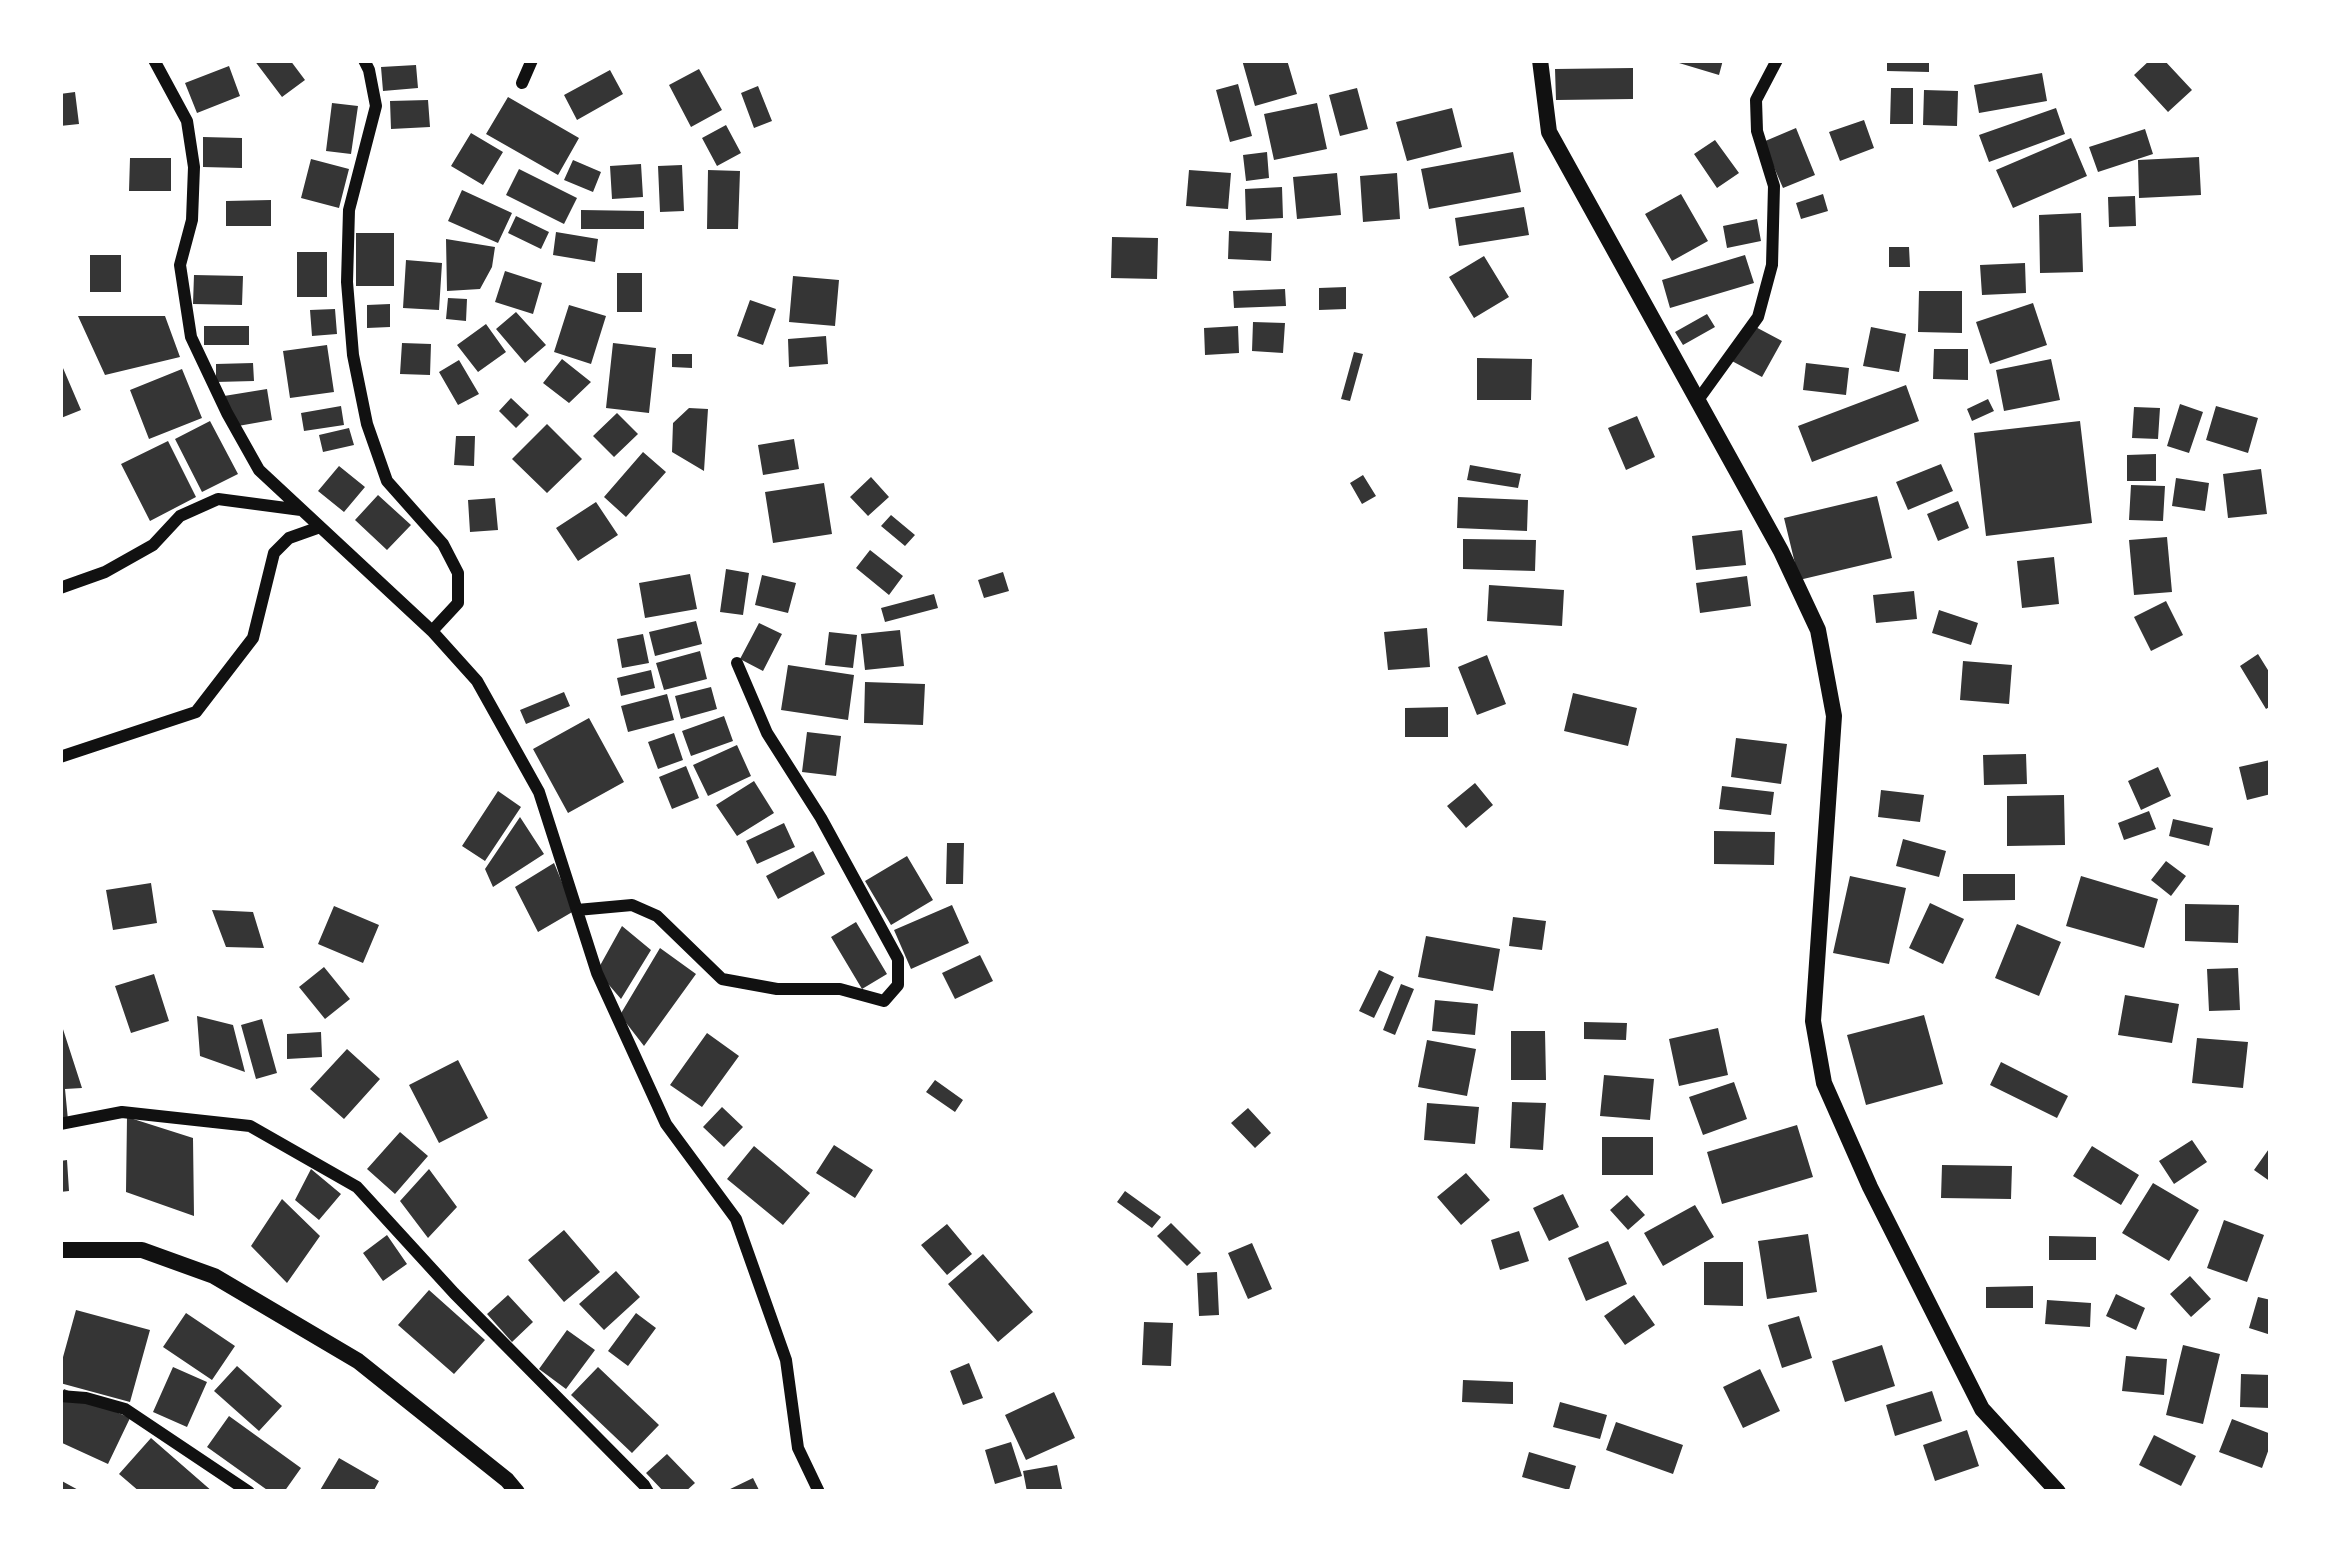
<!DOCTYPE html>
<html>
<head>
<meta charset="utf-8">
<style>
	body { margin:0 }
	#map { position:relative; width:2331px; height:1552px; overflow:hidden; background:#fff; font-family:"Public Sans",sans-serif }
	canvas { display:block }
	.frame { position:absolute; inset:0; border:63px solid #fff; pointer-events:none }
</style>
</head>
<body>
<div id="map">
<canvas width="2331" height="1552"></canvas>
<div class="frame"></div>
</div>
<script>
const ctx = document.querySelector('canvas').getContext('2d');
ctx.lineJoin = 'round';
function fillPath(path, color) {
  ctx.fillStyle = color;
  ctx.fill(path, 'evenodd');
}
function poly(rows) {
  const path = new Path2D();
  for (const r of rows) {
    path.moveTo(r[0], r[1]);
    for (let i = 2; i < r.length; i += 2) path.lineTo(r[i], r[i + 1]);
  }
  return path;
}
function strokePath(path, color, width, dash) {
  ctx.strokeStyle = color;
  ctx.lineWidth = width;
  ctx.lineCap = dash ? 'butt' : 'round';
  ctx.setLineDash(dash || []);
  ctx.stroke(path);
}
fillPath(poly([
	[254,60,290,60,305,80,282,97],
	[1242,60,1287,60,1297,94,1255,106],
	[1669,60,1723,60,1719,75],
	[1887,60,1929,60,1929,72,1887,71],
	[2150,60,2164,60,2192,90,2168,112,2134,75],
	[416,65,418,88,383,91,381,67],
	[229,66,240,96,197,113,185,83],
	[1633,68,1633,99,1556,100,1555,69],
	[699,69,722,110,691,127,669,85],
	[610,70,623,94,577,120,564,95],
	[2042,73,2047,101,1979,113,1974,85],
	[1238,84,1252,136,1230,142,1216,90],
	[758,86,772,121,754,128,741,93],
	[1357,88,1368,129,1340,136,1329,95],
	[1891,88,1913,88,1913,124,1890,124],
	[1924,90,1958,91,1957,126,1923,125],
	[75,92,79,124,60,126,60,94],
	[508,97,579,138,558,175,486,134],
	[428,100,430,127,391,129,390,101],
	[332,103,358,106,351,154,326,151],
	[1317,103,1327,149,1274,160,1264,114],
	[1452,108,1462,147,1407,161,1396,122],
	[2056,108,2065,134,1989,162,1979,135],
	[1864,120,1874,148,1840,161,1829,132],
	[726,125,741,153,717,166,702,138],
	[1796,128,1815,175,1783,188,1763,142],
	[2145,129,2153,154,2098,172,2089,147],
	[471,133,503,152,483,185,451,166],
	[203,137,242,138,242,168,203,167],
	[2071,138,2087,176,2013,208,1996,170],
	[1715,140,1739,173,1717,188,1694,154],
	[1267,152,1269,178,1246,181,1243,155],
	[1513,152,1521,192,1429,209,1421,169],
	[2199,157,2201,195,2139,198,2138,160],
	[130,158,171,158,171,191,129,191],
	[311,159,349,169,339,208,301,198],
	[573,160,601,172,593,192,564,180],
	[641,164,643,197,612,199,610,166],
	[682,165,684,211,660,212,658,166],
	[519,169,577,198,564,224,506,195],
	[708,170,740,171,738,229,707,229],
	[1189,170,1231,173,1228,209,1186,206],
	[1337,173,1341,215,1297,219,1293,177],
	[1397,173,1400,219,1363,222,1360,176],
	[1282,187,1283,218,1246,220,1245,189],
	[462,190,512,213,498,243,448,221],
	[1681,194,1708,241,1672,261,1645,214],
	[1823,194,1828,211,1801,219,1796,203],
	[2135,196,2136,226,2109,227,2108,197],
	[271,200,271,226,226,226,226,201],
	[1524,207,1529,235,1459,246,1455,218],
	[581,210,644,211,644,229,581,229],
	[2081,213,2083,272,2040,273,2039,215],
	[516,216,549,232,541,249,508,233],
	[1757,219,1761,241,1727,248,1723,226],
	[1229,231,1272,233,1271,261,1228,259],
	[556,232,598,239,595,262,553,255],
	[356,233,394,233,394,286,356,286],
	[1112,237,1158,238,1157,279,1111,278],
	[446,239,495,247,492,267,480,289,447,291],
	[1889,247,1909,247,1910,267,1889,267],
	[297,252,327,252,327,297,297,297],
	[90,255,121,255,121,292,90,292],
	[1745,255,1754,283,1670,308,1662,280],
	[1484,256,1509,297,1474,318,1449,277],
	[406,260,442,263,439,310,403,308],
	[2025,263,2026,293,1982,295,1980,265],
	[505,271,542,283,533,314,495,302],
	[617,273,642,273,642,312,617,312],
	[194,275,243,276,242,305,193,304],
	[793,276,839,280,835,326,789,322],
	[1346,287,1346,309,1319,310,1319,288],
	[1285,289,1286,306,1234,308,1233,291],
	[1919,291,1962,291,1962,333,1918,332],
	[448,298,467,299,466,321,446,319],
	[750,300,776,309,763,345,737,336],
	[2033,303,2047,345,1990,364,1976,322],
	[390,304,390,327,367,328,367,305],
	[569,305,606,316,591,364,554,352],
	[335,309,337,334,312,336,310,310],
	[516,312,546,345,525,363,496,329],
	[1707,314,1715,327,1683,345,1675,332],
	[78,316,165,316,180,357,105,375],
	[1253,322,1285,323,1283,353,1252,351],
	[486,324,506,352,478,372,457,345],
	[1750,324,1782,341,1762,377,1730,360],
	[204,326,249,326,249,345,204,345],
	[1238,326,1239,353,1205,355,1204,328],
	[1871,327,1906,334,1899,372,1863,366],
	[826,336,828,364,789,367,788,339],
	[402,343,431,344,430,375,400,374],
	[613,343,656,348,649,413,606,408],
	[327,345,334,392,290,398,283,351],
	[1934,349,1968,349,1968,380,1933,379],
	[1354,352,1363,354,1350,401,1341,399],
	[672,354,692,354,692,368,672,367],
	[1477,358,1532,359,1531,400,1477,400],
	[562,359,591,382,569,403,543,383],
	[2051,359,2060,400,2004,411,1996,370],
	[459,360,479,394,458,405,439,372],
	[60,361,81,410,61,418,60,415],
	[253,363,254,381,216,382,216,364],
	[1806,363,1849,368,1846,395,1803,390],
	[182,369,202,418,149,439,130,390],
	[1906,385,1919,421,1812,462,1798,426],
	[267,389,272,420,238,426,224,396],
	[511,398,529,415,516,428,499,411],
	[1988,399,1994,411,1972,421,1967,409],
	[2180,404,2203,412,2189,453,2167,446],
	[341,406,344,425,304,431,301,413],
	[2216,406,2258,418,2248,453,2206,440],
	[2134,407,2160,408,2158,439,2132,438],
	[689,408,708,409,704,471,672,452,673,423],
	[617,413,638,434,614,457,593,436],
	[1637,416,1655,457,1626,470,1608,428],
	[210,421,238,474,202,492,175,439],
	[2080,421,2092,523,1986,536,1974,433],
	[547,424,582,459,547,493,512,459],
	[349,428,354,445,323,452,319,435],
	[456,436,475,436,474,466,454,465],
	[794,439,799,469,763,475,758,445],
	[168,441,196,497,150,521,121,464],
	[643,452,666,472,626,517,604,497],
	[2156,454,2156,481,2127,481,2127,455],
	[1941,464,1953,491,1908,510,1896,482],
	[1470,465,1521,474,1518,488,1467,480],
	[339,466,365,487,344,512,318,491],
	[2261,469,2267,514,2228,518,2223,474],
	[1363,475,1376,496,1362,504,1350,483],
	[871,477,889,497,868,516,850,497],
	[2176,478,2209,483,2205,511,2172,506],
	[824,483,832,534,773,543,765,492],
	[2131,485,2165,486,2163,521,2129,520],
	[378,495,411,525,387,550,355,520],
	[1877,496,1892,558,1799,580,1784,518],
	[1458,497,1528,500,1527,531,1457,528],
	[495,498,498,530,470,532,468,500],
	[1958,501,1969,528,1938,541,1927,514],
	[596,502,618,535,578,561,556,528],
	[891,515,915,535,905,546,881,526],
	[1742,530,1746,565,1696,570,1692,536],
	[2167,537,2172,592,2134,595,2129,540],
	[1463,539,1536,540,1535,571,1463,569],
	[870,550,903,576,889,595,856,568],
	[2054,557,2059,604,2022,608,2017,561],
	[726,569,749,573,743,615,720,612],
	[1003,572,1009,591,984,598,978,580],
	[690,574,697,609,645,618,639,583],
	[762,575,796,583,788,613,755,605],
	[1747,576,1751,606,1700,613,1696,583],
	[1489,585,1564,590,1562,626,1487,621],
	[1914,591,1917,619,1876,623,1873,595],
	[934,594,938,608,885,622,881,608],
	[2166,601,2183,635,2151,651,2134,617],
	[1939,610,1978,623,1971,645,1932,633],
	[696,621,702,644,655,656,649,632],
	[759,623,782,634,763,671,740,659],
	[1427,628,1430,667,1388,670,1384,632],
	[900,630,904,666,865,670,861,634],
	[829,632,857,635,853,668,825,665],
	[643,634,649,663,622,668,617,639],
	[700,651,707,679,664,690,656,663],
	[2258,654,2271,675,2271,706,2266,709,2240,666],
	[1487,655,1506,704,1477,715,1458,667],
	[1963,661,2012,665,2009,704,1960,700],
	[788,665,854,675,848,720,781,710],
	[651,670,655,688,621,696,617,678],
	[865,682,925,684,923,725,864,723],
	[711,687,717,709,681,719,675,696],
	[564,692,570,706,526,724,520,710],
	[1573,693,1637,708,1628,746,1564,731],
	[667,694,674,720,628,732,621,706],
	[1448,707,1448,737,1405,737,1405,708],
	[724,716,733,741,691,756,682,731],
	[589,718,624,782,568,813,533,749],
	[807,732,841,736,836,776,802,772],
	[674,733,683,760,658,769,648,742],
	[1736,738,1787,744,1781,784,1731,777],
	[737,745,751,776,708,796,693,765],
	[2026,754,2027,784,1984,785,1983,755],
	[2270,760,2271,794,2247,800,2239,767],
	[686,766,699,798,672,809,659,777],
	[2158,767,2171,796,2141,810,2128,781],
	[754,781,774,813,737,836,716,805],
	[1475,783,1493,805,1466,828,1447,806],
	[1722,786,1774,792,1771,815,1719,809],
	[1881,790,1924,795,1920,822,1878,817],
	[498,791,521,807,485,861,462,846],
	[2064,795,2065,845,2007,846,2007,796],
	[2149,811,2156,829,2124,840,2118,823],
	[520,817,544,854,493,887,485,869],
	[2173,819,2213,828,2209,846,2169,836],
	[784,823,795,847,757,864,746,841],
	[1714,831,1775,832,1774,865,1714,864],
	[1903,839,1946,851,1939,877,1896,866],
	[947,843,964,843,963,884,946,884],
	[813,851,825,874,778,899,766,876],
	[907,856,933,900,891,925,865,881],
	[2166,861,2186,876,2171,896,2151,880],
	[554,863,574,911,538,932,515,887],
	[1963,874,2015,874,2015,900,1963,901],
	[1850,876,1906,888,1889,964,1833,953],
	[2081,876,2158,899,2144,948,2066,926],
	[151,883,157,923,113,930,106,890],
	[1930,903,1964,919,1943,964,1909,948],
	[2185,904,2239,905,2238,943,2185,941],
	[952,905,969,943,911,969,894,930],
	[334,906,379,925,363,963,318,944],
	[212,910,253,912,264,948,226,947],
	[1513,917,1546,921,1542,950,1509,946],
	[856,922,887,974,862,989,831,937],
	[2017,924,2061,942,2039,996,1995,978],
	[622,926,651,950,621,999,597,971],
	[1426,936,1500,949,1493,991,1418,977],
	[660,948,696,974,644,1046,620,1015],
	[980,955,993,981,955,999,942,973],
	[324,967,350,999,325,1019,299,987],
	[2238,968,2240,1010,2209,1011,2207,969],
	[1379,970,1394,977,1374,1018,1359,1011],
	[154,974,169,1021,131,1033,115,986],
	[1401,984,1414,989,1395,1035,1383,1030],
	[2125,995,2179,1004,2172,1043,2118,1035],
	[1435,1000,1478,1004,1475,1035,1432,1031],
	[1924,1015,1943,1084,1866,1105,1847,1035],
	[197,1016,233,1025,245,1072,200,1056],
	[262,1019,277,1073,256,1079,241,1025],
	[1584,1022,1627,1023,1626,1040,1584,1039],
	[61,1023,82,1088,65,1089,68,1120,60,1121],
	[1718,1028,1728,1075,1679,1086,1669,1039],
	[1511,1031,1545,1031,1546,1080,1511,1080],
	[321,1032,322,1057,287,1059,287,1034],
	[707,1033,739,1056,702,1107,670,1085],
	[2197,1038,2248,1042,2243,1088,2192,1083],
	[1427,1040,1476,1049,1467,1096,1418,1087],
	[347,1049,380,1079,344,1119,310,1089],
	[458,1060,488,1118,439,1143,409,1085],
	[2001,1062,2068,1096,2057,1118,1990,1085],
	[1604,1075,1654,1079,1650,1120,1600,1116],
	[935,1080,963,1100,955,1112,926,1092],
	[1734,1082,1747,1119,1703,1135,1689,1097],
	[1512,1102,1546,1103,1543,1150,1510,1148],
	[1427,1103,1479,1107,1475,1144,1424,1140],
	[722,1107,743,1127,724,1147,703,1127],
	[1248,1108,1271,1133,1255,1148,1231,1123],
	[127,1117,193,1138,194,1216,126,1192],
	[1797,1125,1813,1177,1722,1204,1707,1152],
	[400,1132,428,1156,395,1194,367,1169],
	[1602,1137,1653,1137,1653,1175,1602,1175],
	[2192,1140,2207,1162,2174,1184,2159,1161],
	[834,1145,873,1170,855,1198,816,1173],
	[754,1146,810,1193,783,1225,727,1179],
	[2092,1146,2139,1175,2121,1205,2073,1176],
	[2271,1146,2271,1182,2254,1170],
	[67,1160,69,1191,60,1192,60,1161],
	[1942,1165,2012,1166,2011,1199,1941,1198],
	[311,1169,341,1194,319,1220,295,1200],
	[429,1169,457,1207,428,1238,400,1201],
	[1466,1173,1490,1200,1461,1225,1437,1197],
	[2153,1183,2199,1210,2169,1261,2122,1233],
	[1125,1191,1161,1217,1152,1228,1117,1202],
	[1563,1194,1579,1227,1549,1241,1533,1208],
	[1627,1195,1645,1215,1628,1230,1610,1210],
	[282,1199,320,1236,287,1283,251,1246],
	[1695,1205,1714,1237,1663,1266,1644,1233],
	[2224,1220,2264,1235,2247,1282,2207,1268],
	[1171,1223,1201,1253,1187,1266,1157,1236],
	[947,1224,972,1254,947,1275,921,1245],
	[564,1230,600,1272,564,1302,528,1260],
	[1519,1231,1529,1261,1500,1270,1491,1240],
	[1808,1234,1817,1292,1767,1299,1758,1241],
	[387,1235,407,1264,383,1281,363,1253],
	[2049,1236,2096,1237,2096,1260,2049,1260],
	[1608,1241,1627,1284,1586,1301,1568,1258],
	[1252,1243,1272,1289,1248,1299,1228,1253],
	[983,1254,1033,1312,998,1342,948,1284],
	[1704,1262,1743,1262,1743,1306,1704,1305],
	[616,1271,640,1297,604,1330,579,1304],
	[1217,1272,1219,1315,1199,1316,1197,1273],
	[2190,1276,2211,1299,2191,1317,2170,1294],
	[2033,1286,2033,1308,1986,1308,1986,1287],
	[429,1290,485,1340,454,1374,398,1325],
	[2116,1294,2145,1308,2136,1330,2106,1316],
	[508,1295,533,1322,512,1342,487,1314],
	[1634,1295,1655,1325,1625,1345,1604,1316],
	[2258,1297,2271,1300,2271,1335,2249,1328],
	[2047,1300,2091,1303,2090,1327,2045,1324],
	[76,1310,150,1330,130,1402,60,1383,60,1368],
	[186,1313,235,1346,212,1380,163,1347],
	[636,1313,656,1328,628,1366,608,1351],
	[1799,1316,1812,1358,1782,1368,1768,1325],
	[1144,1322,1173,1323,1171,1366,1142,1365],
	[567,1330,595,1350,566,1389,539,1369],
	[1882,1345,1895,1386,1845,1402,1832,1361],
	[2183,1345,2220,1354,2203,1424,2166,1415],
	[2126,1356,2167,1359,2164,1395,2122,1391],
	[969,1363,983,1398,963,1405,950,1371],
	[237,1366,282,1406,259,1431,214,1391],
	[173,1367,207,1382,187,1427,153,1412],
	[598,1367,659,1425,632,1453,571,1395],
	[1760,1369,1780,1411,1743,1428,1723,1387],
	[2241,1374,2271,1375,2271,1408,2240,1407],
	[1463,1380,1513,1382,1513,1404,1462,1402],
	[64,1389,130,1418,108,1464,60,1442,60,1398],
	[1932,1391,1942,1421,1895,1436,1886,1405],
	[1054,1392,1075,1438,1026,1460,1005,1415],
	[1560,1402,1607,1415,1600,1439,1553,1427],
	[229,1416,301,1468,284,1492,270,1492,207,1447],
	[2232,1419,2271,1434,2271,1443,2262,1468,2219,1452],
	[1616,1422,1683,1445,1673,1474,1606,1450],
	[1967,1430,1979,1466,1935,1481,1923,1445],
	[2154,1435,2196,1456,2181,1486,2139,1465],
	[151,1438,213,1492,140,1492,119,1474],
	[1011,1442,1022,1476,995,1484,985,1450],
	[1529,1452,1576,1466,1569,1490,1522,1477],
	[667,1454,695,1483,685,1492,664,1492,646,1473],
	[339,1458,379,1481,373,1492,319,1492],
	[1057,1465,1062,1489,1027,1492,1023,1471],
	[753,1478,760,1492,724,1492],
	[60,1480,82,1492,60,1492]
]), '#353535');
strokePath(poly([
	[154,60,187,121,194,167,192,220,180,265,191,337,227,413,259,470,432,631,477,681,539,792,597,973,666,1124,736,1219,786,1360,798,1448,819,1492],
	[364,60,369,70,376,106,349,210,347,282,353,355,367,424,387,481,443,544,458,573,458,603,432,631],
	[522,83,532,60],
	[1698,400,1758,317,1772,265,1774,186,1757,131,1756,100,1777,60],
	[60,588,105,572,153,545,180,516,218,499,301,510],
	[60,757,196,712,253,638,274,553,289,538,320,527],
	[577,910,632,905,657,916,722,979,777,989,840,989,884,1001,898,985,898,959,821,818,767,733,737,663],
	[60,1124,122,1112,250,1126,357,1187,454,1293,644,1485,648,1492],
	[60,1396,86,1398,125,1409,249,1492]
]), '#111', 12);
strokePath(poly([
	[1540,60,1549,132,1781,551,1818,630,1834,716,1813,1021,1824,1083,1870,1187,1982,1409,2058,1492],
	[60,1250,142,1250,214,1276,358,1361,507,1480,517,1492]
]), '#111', 16);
</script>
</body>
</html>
